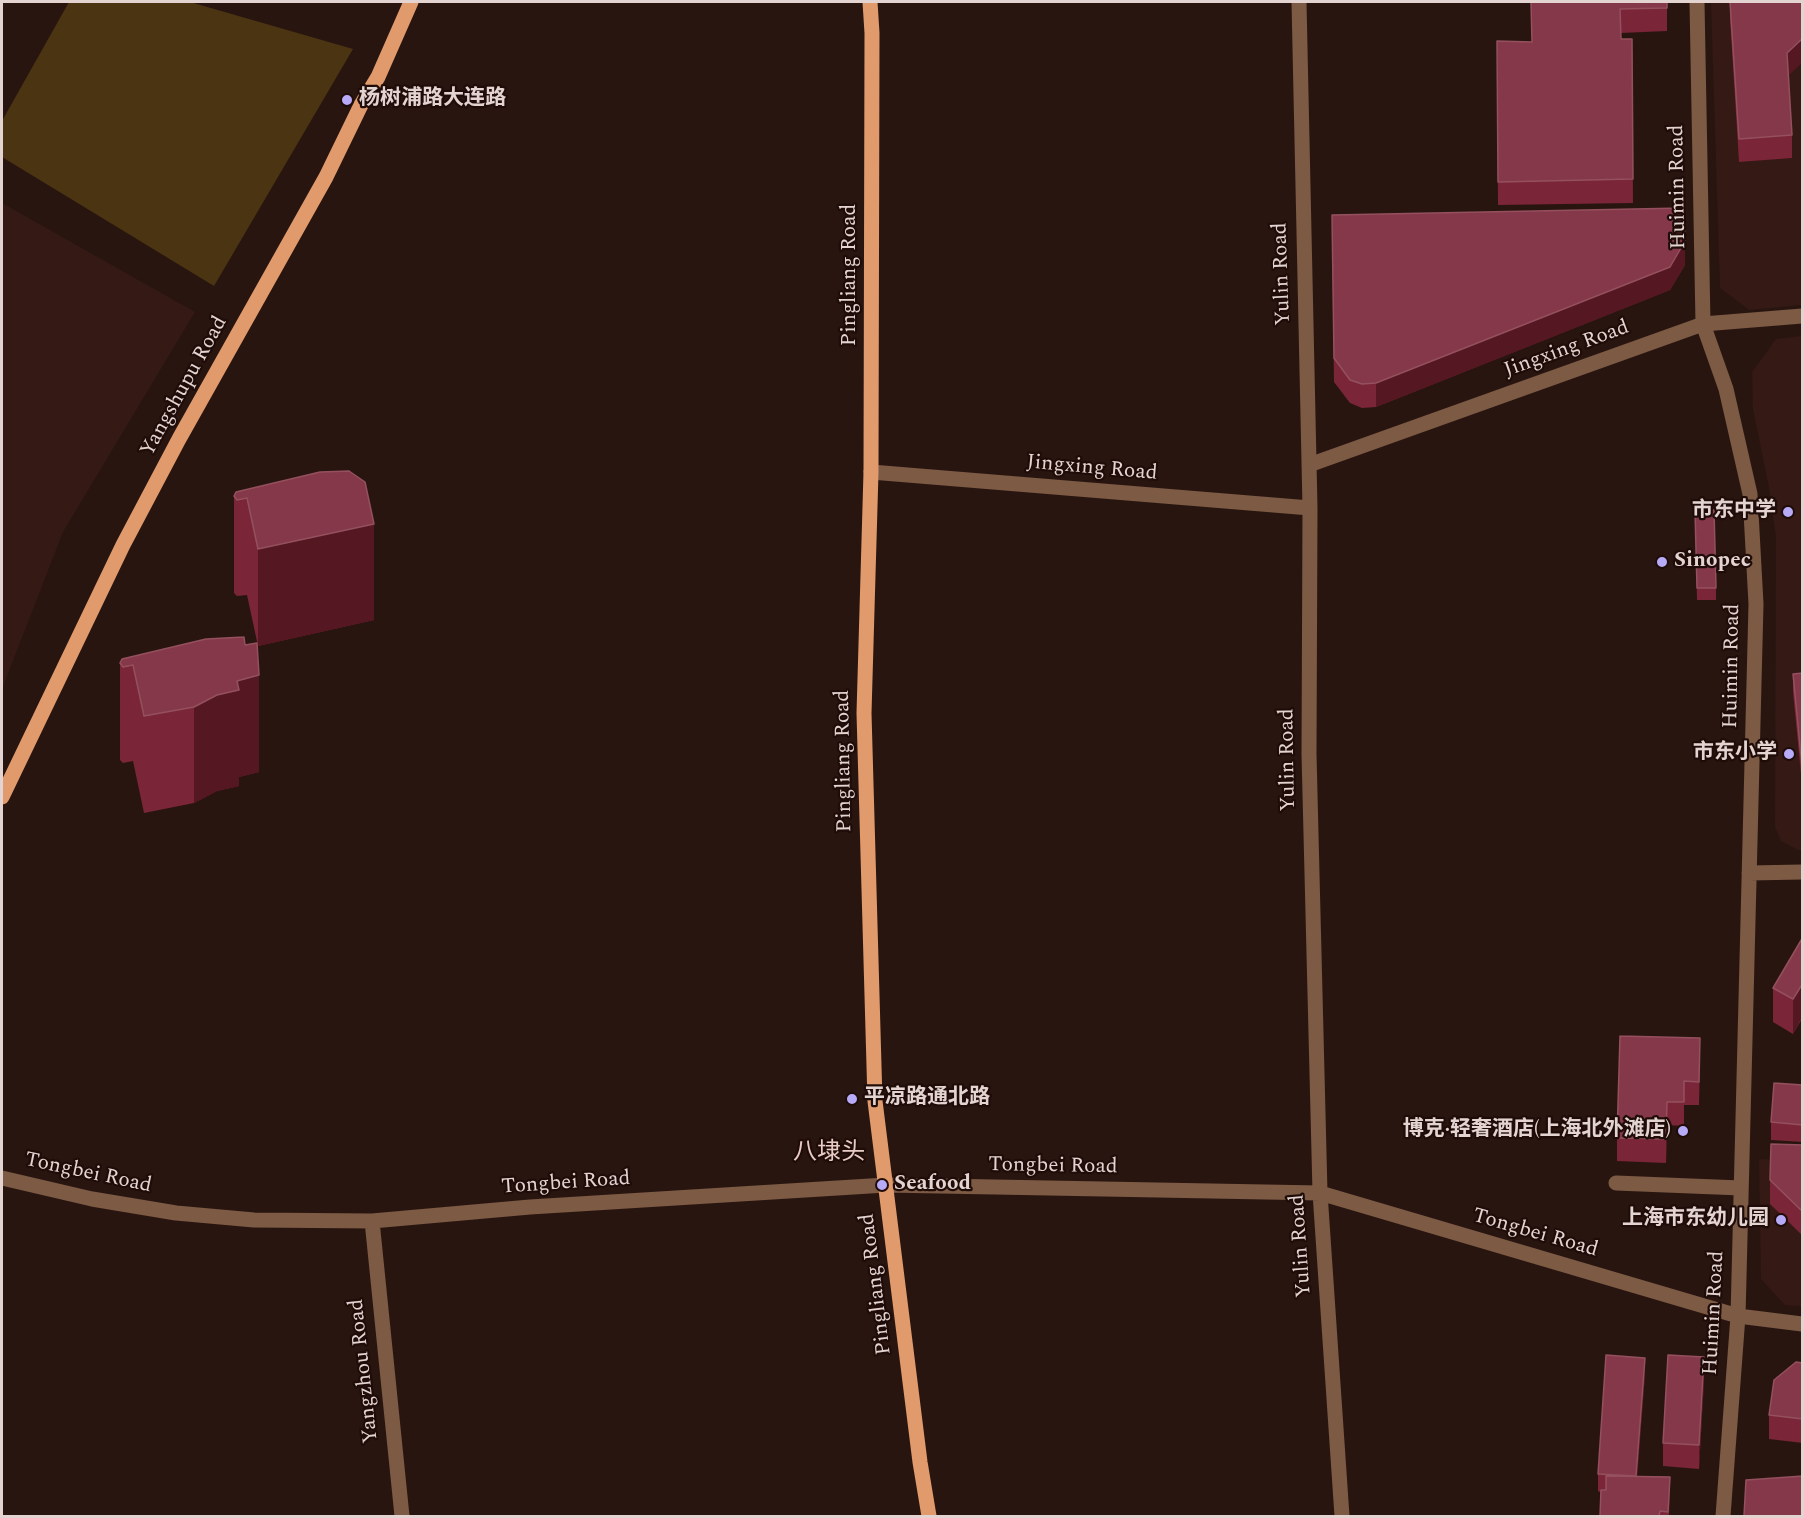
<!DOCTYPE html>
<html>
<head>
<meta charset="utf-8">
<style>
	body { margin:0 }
	#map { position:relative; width:1804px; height:1518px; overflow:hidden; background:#291510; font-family:Spectral,serif }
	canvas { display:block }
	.frame { position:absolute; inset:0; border:3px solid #e3d4d1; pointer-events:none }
</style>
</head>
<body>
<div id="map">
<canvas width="1804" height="1518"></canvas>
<div class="frame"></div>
</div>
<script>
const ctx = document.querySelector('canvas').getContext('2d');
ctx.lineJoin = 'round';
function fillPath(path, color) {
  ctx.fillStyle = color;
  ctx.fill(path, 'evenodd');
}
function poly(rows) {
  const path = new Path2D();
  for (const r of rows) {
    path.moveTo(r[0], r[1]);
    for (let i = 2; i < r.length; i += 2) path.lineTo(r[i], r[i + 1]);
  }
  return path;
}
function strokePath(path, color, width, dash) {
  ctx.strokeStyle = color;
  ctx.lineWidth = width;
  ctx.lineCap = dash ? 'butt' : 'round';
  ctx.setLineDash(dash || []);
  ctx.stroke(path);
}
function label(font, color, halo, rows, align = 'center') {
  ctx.font = font + ' Spectral,"Noto Sans SC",serif';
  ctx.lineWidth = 4.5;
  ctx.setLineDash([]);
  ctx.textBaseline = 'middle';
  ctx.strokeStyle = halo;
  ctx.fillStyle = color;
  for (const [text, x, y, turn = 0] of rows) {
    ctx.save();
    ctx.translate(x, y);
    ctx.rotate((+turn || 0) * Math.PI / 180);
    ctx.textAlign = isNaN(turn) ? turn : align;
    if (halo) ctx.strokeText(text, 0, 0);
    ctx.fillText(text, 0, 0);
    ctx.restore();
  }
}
fillPath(poly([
	[1711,2,1802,2,1802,305,1749,310,1720,288],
	[2,203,195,312,63,532,2,689],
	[1802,336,1802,850,1798,850,1781,841,1775,827,1776,537,1769,488,1753,409,1752,372,1776,339],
	[1759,1159,1802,1161,1802,1306,1785,1305,1761,1279]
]), '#341914');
fillPath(poly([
	[69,2,190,2,353,49,214,286,2,157,2,121]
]), '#4b3411');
strokePath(poly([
	[1299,2,1310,508,1309,754,1320,1193,1342,1516],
	[1697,2,1703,324,1726,389,1750,494,1756,604,1738,1316,1723,1516],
	[1309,465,1703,324,1802,316],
	[871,472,1310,508],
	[1749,873,1802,872],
	[2,1178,92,1199,176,1213,254,1220,372,1221,530,1207,886,1185,1320,1193,1738,1316,1802,1324],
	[1616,1183,1741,1188],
	[372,1221,402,1516]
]), '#7c5a44', 15);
strokePath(poly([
	[870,2,872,33,871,472,864,713,875,1101,920,1462,929,1516],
	[2,797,123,545,179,439,326,177,361,105,378,77,411,2]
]), '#e09a6b', 15);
fillPath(poly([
	[1531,2,1667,2,1667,31,1621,33,1621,39,1632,39,1633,203,1498,205,1497,41,1532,42],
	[1730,2,1788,75,1792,135,1792,158,1739,162,1730,18],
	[1332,239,1685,265,1670,290,1376,407,1362,408,1350,403,1334,382],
	[320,472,374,620,258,646,247,595,237,596,234,593,234,496],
	[1695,511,1716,588,1716,600,1697,600],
	[206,639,259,772,239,777,239,786,217,791,194,803,144,813,133,761,123,763,120,760,120,663],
	[1803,673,1803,795,1793,692,1793,674],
	[1803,937,1803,1017,1793,1034,1773,1022,1773,988],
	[1700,1061,1699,1105,1684,1105,1684,1126,1667,1125,1666,1163,1617,1161,1617,1138],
	[1803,1085,1803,1142,1771,1140,1771,1122],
	[1803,1145,1803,1236,1770,1204,1770,1180],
	[1803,1363,1803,1443,1769,1439,1769,1415],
	[1645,1375,1637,1476,1670,1477,1669,1516,1600,1516,1600,1492,1598,1491,1598,1474],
	[1704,1381,1699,1469,1663,1466,1663,1443]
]), '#7a2538');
fillPath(poly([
	[1803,38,1803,62,1787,77,1787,53],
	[1685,241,1685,265,1670,290,1376,407,1376,383],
	[374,524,374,620,258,646,258,549],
	[259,675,259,772,239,777,239,786,217,791,194,803,194,707,217,695,237,681],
	[1802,983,1802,1017,1793,1034,1793,999],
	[1700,1038,1700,1061,1699,1105,1699,1082],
	[1667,1102,1667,1125,1666,1163,1666,1139],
	[1704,1357,1704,1381,1699,1469,1699,1445],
	[1645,1358,1645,1375,1636,1494,1636,1476]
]), '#551721');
const building = poly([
	[1531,2,1667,2,1667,8,1620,9,1621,39,1632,39,1633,179,1498,182,1497,41,1532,42,1531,2],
	[1730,2,1803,2,1803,38,1787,53,1792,135,1739,139,1730,2],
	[1684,208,1685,241,1670,267,1376,383,1362,384,1350,380,1334,358,1332,215,1684,208],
	[349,471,365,482,374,524,258,549,247,498,237,500,234,496,236,492,320,472,349,471],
	[1714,510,1716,588,1697,588,1695,511,1714,510],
	[244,637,245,645,257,643,259,675,237,681,239,690,217,695,194,707,144,716,133,665,123,667,120,663,122,659,206,639,244,637],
	[1803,673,1803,777,1793,674,1803,673],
	[1803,937,1803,983,1793,999,1773,988,1803,937],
	[1620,1036,1700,1038,1699,1082,1684,1081,1684,1102,1667,1102,1666,1139,1617,1138,1620,1036],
	[1774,1083,1803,1085,1803,1125,1771,1122,1774,1083],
	[1771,1144,1803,1145,1803,1212,1770,1180,1771,1144],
	[1606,1355,1645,1358,1636,1476,1598,1474,1606,1355],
	[1668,1355,1704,1357,1699,1445,1663,1443,1668,1355],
	[1796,1362,1803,1363,1803,1419,1769,1415,1774,1380,1796,1362],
	[1606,1476,1670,1477,1668,1512,1660,1511,1659,1516,1600,1516,1601,1490,1606,1490,1606,1476],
	[1803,1476,1803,1516,1744,1516,1746,1480,1803,1476]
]);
fillPath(building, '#853849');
strokePath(building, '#94505e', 1.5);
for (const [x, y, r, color] of [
	[347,100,6,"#b7abf8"],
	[1788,512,6,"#b7abf8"],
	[1662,562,6,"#b7abf8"],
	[1789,754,6,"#b7abf8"],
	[852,1099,6,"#b7abf8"],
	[1683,1131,6,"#b7abf8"],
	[882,1185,6,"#b7abf8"],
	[1781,1220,6,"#b7abf8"]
]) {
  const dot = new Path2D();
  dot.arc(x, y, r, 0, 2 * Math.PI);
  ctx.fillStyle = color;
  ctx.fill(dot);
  strokePath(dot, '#1f0c08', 2);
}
label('bold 21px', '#e3d4d1', '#1f0c08', [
	["杨树浦路大连路",359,100],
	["市东中学",1776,512,"right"],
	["Sinopec",1674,562],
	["市东小学",1777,754,"right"],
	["平凉路通北路",864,1099],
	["博克·轻奢酒店(上海北外滩店)",1671,1131,"right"],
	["Seafood",894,1185],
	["上海市东幼儿园",1769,1220,"right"]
], 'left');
label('21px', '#e3d4d1', '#1f0c08', [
	["Huimin Road",1679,187,-91],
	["Yulin Road",1283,274,-92],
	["Pingliang Road",851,275,-90],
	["Jingxing Road",1567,350,-20],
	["Yangshupu Road",185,387,-61],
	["Jingxing Road",1092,469,5],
	["Huimin Road",1733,666,-89],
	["Yulin Road",1289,760,-91],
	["Pingliang Road",845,761,-91],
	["Tongbei Road",1053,1167,1],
	["Tongbei Road",88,1174,12],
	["Tongbei Road",566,1184,-4],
	["Tongbei Road",1535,1234,16],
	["Yulin Road",1302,1246,-94],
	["Pingliang Road",877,1284,-97],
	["Huimin Road",1715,1313,-87],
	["Yangzhou Road",365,1371,-96]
]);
label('24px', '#e8cbc5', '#1f0c08', [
	["八埭头",829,1154]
]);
</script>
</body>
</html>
